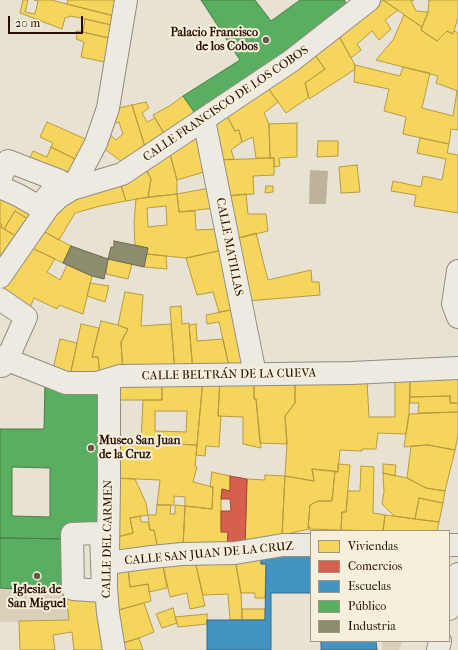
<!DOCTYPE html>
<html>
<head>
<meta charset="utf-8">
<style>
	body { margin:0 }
	#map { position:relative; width:458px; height:650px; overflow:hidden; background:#e7e2d1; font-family:"IM FELL French Canon",serif }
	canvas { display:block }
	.legend { position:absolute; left:310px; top:530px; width:140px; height:112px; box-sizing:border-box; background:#f6efdb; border:1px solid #a49585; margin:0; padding:5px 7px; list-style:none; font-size:12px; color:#290f05 }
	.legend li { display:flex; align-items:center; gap:8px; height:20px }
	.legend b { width:20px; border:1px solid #a49585 }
	.scale { position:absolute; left:8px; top:16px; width:75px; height:18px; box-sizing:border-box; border:2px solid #290f05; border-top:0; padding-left:5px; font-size:12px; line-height:14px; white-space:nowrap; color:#290f05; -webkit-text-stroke:3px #f6efdb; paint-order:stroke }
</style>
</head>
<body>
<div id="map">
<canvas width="458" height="650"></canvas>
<ul class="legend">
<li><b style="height:11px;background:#f6d55c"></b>Viviendas</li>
<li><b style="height:11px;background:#d6604d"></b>Comercios</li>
<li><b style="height:11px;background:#4393c3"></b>Escuelas</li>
<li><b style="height:11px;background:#5aae61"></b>Público</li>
<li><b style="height:11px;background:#8c8c6e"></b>Industria</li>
</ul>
<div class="scale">20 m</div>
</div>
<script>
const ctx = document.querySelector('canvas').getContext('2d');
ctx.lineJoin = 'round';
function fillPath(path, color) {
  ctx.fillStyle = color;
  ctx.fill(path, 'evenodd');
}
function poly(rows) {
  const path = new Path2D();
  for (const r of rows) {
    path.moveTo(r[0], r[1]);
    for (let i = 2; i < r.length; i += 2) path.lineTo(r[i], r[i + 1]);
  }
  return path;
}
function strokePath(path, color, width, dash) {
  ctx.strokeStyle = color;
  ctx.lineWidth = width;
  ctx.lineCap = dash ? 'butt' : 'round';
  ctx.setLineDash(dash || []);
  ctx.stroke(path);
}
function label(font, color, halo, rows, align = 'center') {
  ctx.font = font + ' "IM FELL French Canon",serif';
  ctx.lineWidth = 4;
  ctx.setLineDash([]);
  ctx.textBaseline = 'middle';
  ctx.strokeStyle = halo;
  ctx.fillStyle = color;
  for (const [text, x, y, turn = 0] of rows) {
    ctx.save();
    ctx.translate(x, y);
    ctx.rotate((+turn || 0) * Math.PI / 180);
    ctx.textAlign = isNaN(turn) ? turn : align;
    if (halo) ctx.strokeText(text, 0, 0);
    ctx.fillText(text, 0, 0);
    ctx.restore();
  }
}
fillPath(poly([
	[0,588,66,592,69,620,0,622],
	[382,641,403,641,399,650,382,650]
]), '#dad0b9');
fillPath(poly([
	[310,170,328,171,326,204,309,204]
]), '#beb29c');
const homes = poly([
	[23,0,28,0,25,12,35,14,38,1,34,0,51,0,118,17,116,26,71,16,65,18,62,29,20,13,23,0],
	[68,0,121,0,118,17,67,4,68,0],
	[383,0,414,0,411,1,416,11,428,12,422,27,383,0],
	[383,0,398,10,385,20,391,29,379,40,372,31,357,44,361,50,351,58,339,36,383,0],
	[429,0,458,0,458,18,453,34,447,31,437,41,421,30,428,12,429,0],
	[404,15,422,27,421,30,437,41,447,31,453,34,454,31,458,33,458,91,436,83,438,76,376,60,393,40,404,15],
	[85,19,116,26,113,39,83,32,85,19],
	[78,31,113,39,109,63,81,57,84,42,76,39,77,36,75,32,78,31],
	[339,36,355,65,354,70,309,99,305,83,325,69,315,55,339,36],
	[315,55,325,69,305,83,309,97,286,113,268,88,315,55],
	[355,65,400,76,403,67,430,73,422,108,453,116,457,91,458,91,458,130,451,129,449,144,403,134,406,117,384,111,389,89,354,82,355,65],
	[268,88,278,102,264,113,269,124,270,158,256,158,253,137,242,142,239,130,235,131,226,114,268,88],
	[183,96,197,116,166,137,153,115,171,105,183,96],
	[146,102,149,108,142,113,147,122,155,118,166,137,146,150,132,105,146,102],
	[132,105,146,150,125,164,99,145,107,132,116,140,123,134,119,122,109,125,115,109,132,105],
	[226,114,235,131,239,130,242,142,231,150,234,159,219,160,211,123,226,114],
	[47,122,92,142,77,160,51,147,53,143,40,137,47,122],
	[297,123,297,157,279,158,280,166,274,167,274,158,270,158,269,124,297,123],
	[200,135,207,171,177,180,170,154,200,135],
	[420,138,449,144,447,153,458,155,458,213,414,206,416,195,391,191,393,181,421,187,423,176,442,180,446,159,417,153,420,138],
	[318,141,338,141,338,156,317,157,318,141],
	[51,147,77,160,60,181,25,168,33,151,47,157,51,147],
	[170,154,177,180,177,194,148,197,151,179,146,169,170,154],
	[274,158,274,175,253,176,254,194,226,196,219,160,274,158],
	[357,165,360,192,341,193,339,167,357,165],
	[146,169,151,179,148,197,126,201,120,182,146,169],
	[120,182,126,201,100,206,75,213,59,240,41,230,59,205,120,182],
	[266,186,273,186,273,192,265,193,266,186],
	[0,187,39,207,31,221,15,211,4,229,1,227,2,225,0,223,0,187],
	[210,188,215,208,179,212,177,194,210,188],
	[177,194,179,212,195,211,196,230,219,229,223,250,186,258,146,254,148,248,135,245,134,223,136,199,177,194],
	[166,206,167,225,148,227,147,208,166,206],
	[246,194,248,214,266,214,268,231,235,239,226,196,246,194],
	[15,211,31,221,19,238,4,229,15,211],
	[0,223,2,225,1,227,19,238,0,258,0,223],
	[41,230,71,246,63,263,30,247,41,230],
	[256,233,268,280,311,270,312,282,319,282,320,295,247,301,235,239,256,233],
	[30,247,55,259,47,272,60,280,67,265,92,276,83,314,59,305,57,309,34,298,26,317,0,293,5,283,30,247],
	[223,250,236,309,219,312,213,292,197,295,186,258,223,250],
	[146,254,166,256,167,269,144,267,146,254],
	[108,259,132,264,128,279,106,274,108,259],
	[90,283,109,286,105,302,87,296,90,283],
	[125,292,143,295,141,326,171,324,175,372,123,373,121,342,128,329,118,325,125,292],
	[181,306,182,324,189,323,193,372,175,372,170,307,181,306],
	[236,309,248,370,230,371,219,322,207,324,206,315,236,309],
	[101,321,118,325,128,329,121,342,123,373,100,375,98,357,92,357,101,321],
	[81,324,99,328,92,357,98,357,100,375,70,376,81,324],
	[196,324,197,341,223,339,230,371,193,372,189,325,196,324],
	[60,339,77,343,70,376,53,369,60,339],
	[458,377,458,403,450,403,450,396,410,397,410,379,458,377],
	[120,379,162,379,162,400,119,400,120,379],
	[162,379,203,379,197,445,141,443,143,400,162,400,162,379],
	[155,411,187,411,186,432,155,431,155,411],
	[203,379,220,379,218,416,221,416,219,447,206,446,205,456,196,455,203,379],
	[220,379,254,382,254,399,256,399,261,448,243,444,243,417,218,416,220,379],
	[410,379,409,414,406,434,378,433,376,449,362,449,362,451,340,450,338,472,312,469,314,481,285,476,287,444,285,416,295,403,295,382,367,381,369,417,395,417,395,381,410,379],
	[254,382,295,382,295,403,285,416,287,444,260,443,256,399,254,399,254,382],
	[450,396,450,403,458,403,458,412,418,413,419,403,410,403,410,397,450,396],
	[458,412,458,435,455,450,428,445,404,447,409,414,458,412],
	[117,441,197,445,195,466,197,467,193,482,213,487,212,509,185,506,185,497,174,496,174,505,157,505,160,480,114,478,117,441],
	[428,445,455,450,445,491,426,488,407,478,411,446,428,445],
	[338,464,350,465,346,512,342,512,341,530,309,529,310,527,308,528,310,505,318,501,332,501,335,471,338,472,338,464],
	[383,464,396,465,395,476,383,473,383,464],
	[361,466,374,467,373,513,385,515,383,531,341,530,342,512,346,512,348,491,360,491,361,466],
	[312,469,335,471,332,501,318,501,310,505,308,528,310,527,309,529,282,535,285,476,314,481,312,469],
	[212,472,230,476,230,491,222,489,221,499,221,532,228,532,227,547,183,547,185,506,212,509,213,487,210,487,212,472],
	[383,473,407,478,426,488,445,491,443,503,419,498,415,519,394,516,382,504,384,492,383,473],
	[265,475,285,476,282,535,245,548,247,479,265,480,265,475],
	[114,478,135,479,146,503,148,515,130,518,133,533,117,537,114,478],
	[419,498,443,503,439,522,415,519,419,498],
	[157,505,171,505,170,514,175,514,175,505,185,506,183,547,158,549,154,530,150,530,148,515,156,515,157,505],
	[385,515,415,519,439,522,437,531,383,531,385,515],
	[140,516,141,522,148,522,150,530,154,530,158,549,118,552,117,537,133,533,130,518,140,516],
	[261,553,261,564,266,564,265,598,255,598,255,593,241,593,235,559,261,553],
	[235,559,241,593,242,620,230,620,228,594,203,595,195,561,235,559],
	[162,561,195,561,205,606,190,609,187,593,170,597,162,561],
	[162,561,167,588,149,592,148,584,130,587,128,568,162,561],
	[128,568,130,587,148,584,151,601,111,612,110,571,128,568],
	[103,591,111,650,73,650,74,650,72,632,53,635,55,650,20,650,19,621,69,620,66,592,103,591],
	[144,603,154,632,139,638,117,645,111,612,144,603],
	[173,608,177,623,162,628,156,614,173,608],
	[242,609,265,609,265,620,242,620,242,609],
	[207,614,207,624,178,627,175,617,207,614],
	[139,638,143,650,119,650,117,645,139,638]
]);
fillPath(homes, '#f6d55c');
strokePath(homes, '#b89a42', 1);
const shops = poly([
	[230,476,247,479,245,548,227,547,228,532,221,532,221,511,231,511,230,499,221,499,222,489,230,491,230,476]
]);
fillPath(shops, '#d6604d');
strokePath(shops, '#a24837', 1);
const schools = poly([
	[311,555,311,593,271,593,271,650,207,650,207,620,265,620,266,564,261,564,261,556,311,555],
	[321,641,376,641,377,650,321,650,321,641]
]);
fillPath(schools, '#4393c3');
strokePath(schools, '#3b6b8a', 1);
const public = poly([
	[201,0,255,0,271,21,300,0,344,0,350,8,197,116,183,96,240,60,201,0],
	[45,382,100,390,101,533,72,539,0,538,0,429,44,429,45,382],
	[12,467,50,468,50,517,12,516,12,467],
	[0,538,72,539,66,592,0,588,0,538]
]);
fillPath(public, '#5aae61');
strokePath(public, '#4b7e45', 1);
const industry = poly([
	[114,241,148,248,144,267,108,259,111,247,114,247,114,241],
	[71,246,108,259,104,279,92,276,63,263,71,246]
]);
fillPath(industry, '#8c8c6e');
strokePath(industry, '#6e664e', 1);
const minor = poly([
	[204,120,255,374],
	[0,179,8,161,60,181,39,207,18,195,0,187],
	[72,189,96,143,108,108,126,0],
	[458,271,453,304,458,317],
	[0,277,49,206,59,197,72,189,122,174,291,61,369,0],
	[0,299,26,317,9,355,2,366,0,365],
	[0,357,66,383,97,383,120,376,351,373,458,368],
	[109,380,109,484,108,556,106,572,106,588,108,613,114,650],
	[101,533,103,591,73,589,72,534,101,533],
	[449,545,458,545],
	[107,563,152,557,182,554,235,553,283,545,311,545],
	[449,609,458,574],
	[438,650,440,641]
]);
strokePath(minor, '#938d82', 24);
strokePath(minor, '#eceae1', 22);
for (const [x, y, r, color] of [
	[266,40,4,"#6c594c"],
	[91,448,4,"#6c594c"],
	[37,576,4,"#6c594c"]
]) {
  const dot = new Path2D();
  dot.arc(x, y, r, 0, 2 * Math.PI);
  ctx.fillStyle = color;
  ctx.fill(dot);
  strokePath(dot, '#f6efdb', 1.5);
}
label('bold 12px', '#290f05', '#f6efdb', [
	["Palacio Francisco",258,33],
	["de los Cobos",258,47],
	["Museo San Juan",99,441,"left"],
	["de la Cruz",99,455,"left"],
	["Iglesia de",37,590,"center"],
	["San Miguel",37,604,"center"]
], 'right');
label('12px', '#290f05', '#f6efdb', [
	["CALLE FRANCISCO DE LOS COBOS",226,104,-34],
	["CALLE MATILLAS",229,247,79],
	["CALLE BELTRÁN DE LA CUEVA",229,375,-1],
	["CALLE DEL CARMEN",108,539,-89],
	["CALLE SAN JUAN DE LA CRUZ",209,554,-5]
]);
</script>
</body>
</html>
